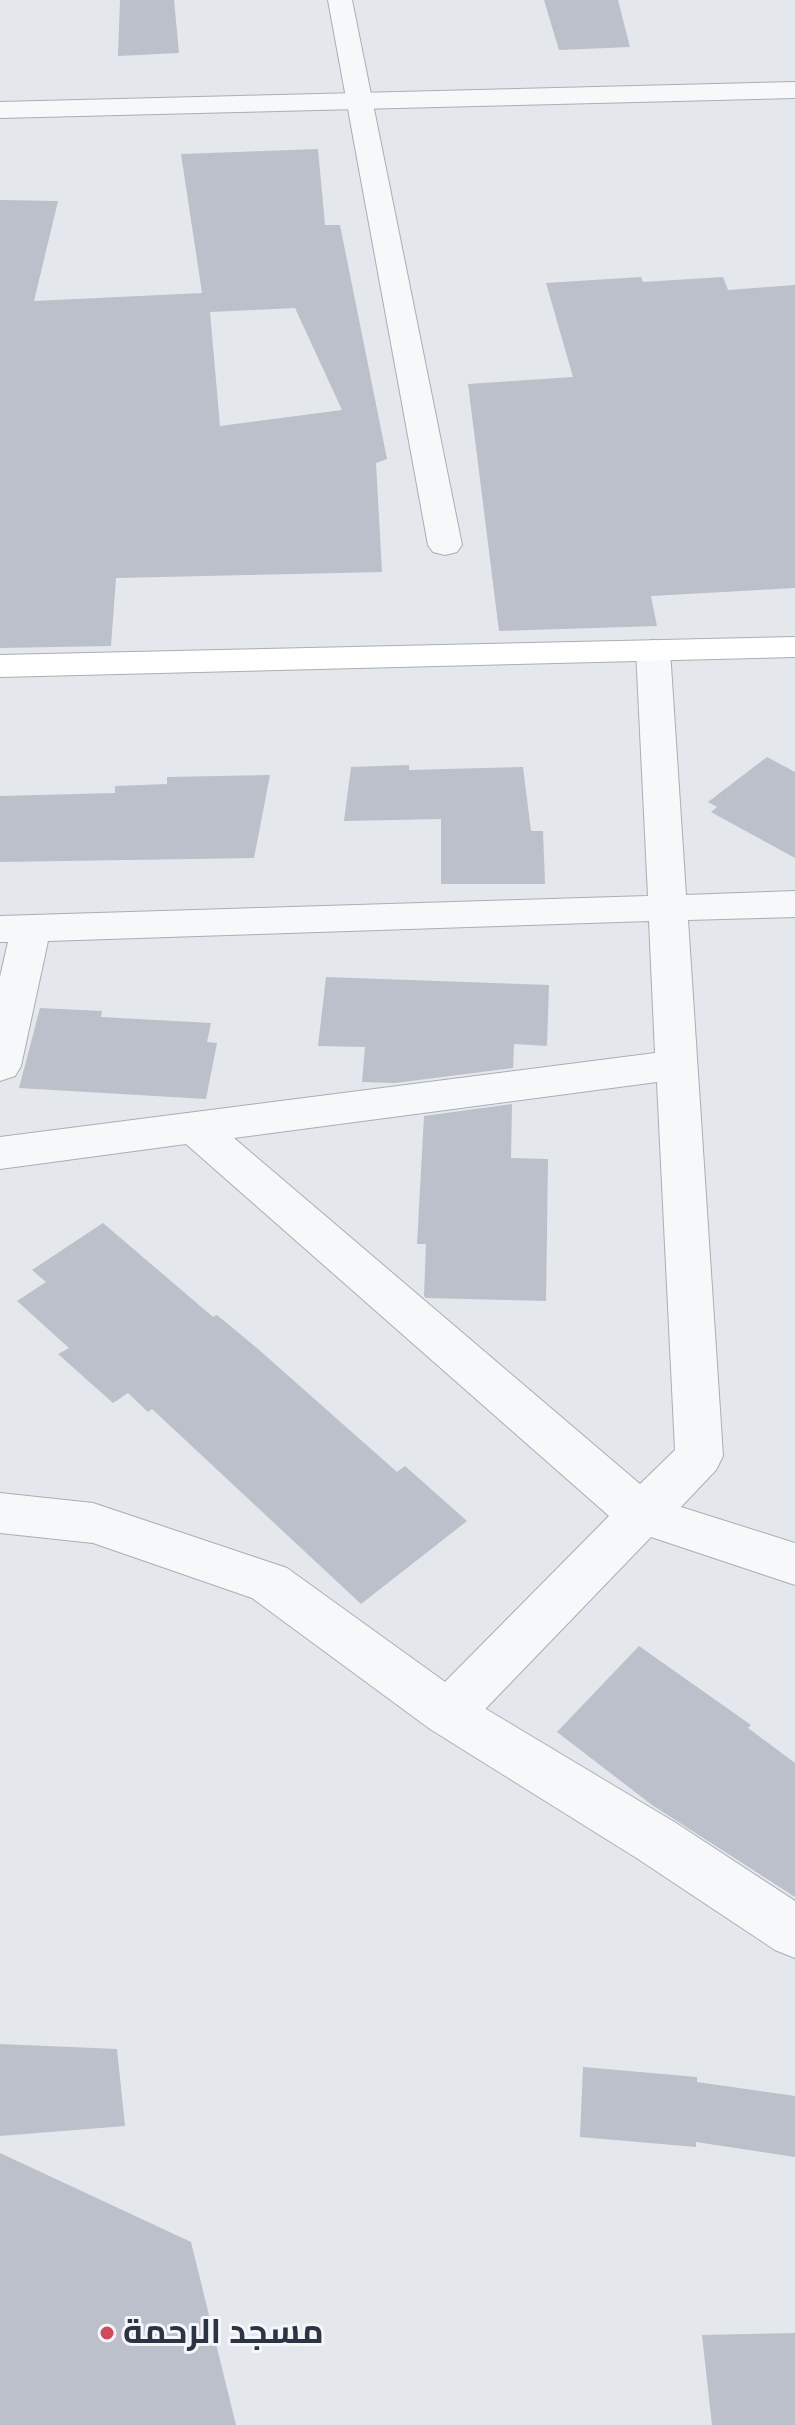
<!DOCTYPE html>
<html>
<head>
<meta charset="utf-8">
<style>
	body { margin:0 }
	canvas { display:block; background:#e4e7ec }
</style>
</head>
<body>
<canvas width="795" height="2425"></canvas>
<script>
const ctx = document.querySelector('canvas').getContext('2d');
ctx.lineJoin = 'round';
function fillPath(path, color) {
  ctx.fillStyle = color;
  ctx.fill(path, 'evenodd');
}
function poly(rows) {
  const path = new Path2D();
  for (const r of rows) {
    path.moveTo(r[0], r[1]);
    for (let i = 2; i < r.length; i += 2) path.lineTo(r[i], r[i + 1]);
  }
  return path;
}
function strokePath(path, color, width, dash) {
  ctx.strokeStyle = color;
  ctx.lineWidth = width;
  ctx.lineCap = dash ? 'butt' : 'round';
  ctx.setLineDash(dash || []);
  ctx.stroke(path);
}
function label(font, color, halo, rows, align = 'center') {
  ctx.font = font + ' Figtree,Cairo,sans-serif';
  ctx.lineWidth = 6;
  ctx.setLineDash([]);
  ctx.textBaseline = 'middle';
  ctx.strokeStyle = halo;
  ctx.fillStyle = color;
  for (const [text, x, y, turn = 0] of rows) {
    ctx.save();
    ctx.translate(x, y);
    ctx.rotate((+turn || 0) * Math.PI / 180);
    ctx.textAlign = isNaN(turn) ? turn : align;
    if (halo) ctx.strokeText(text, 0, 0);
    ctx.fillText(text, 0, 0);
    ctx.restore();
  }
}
fillPath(poly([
	[120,0,174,0,179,53,118,56],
	[544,0,618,0,630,47,559,50],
	[318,149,325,225,340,225,387,459,376,463,382,572,116,578,111,646,0,648,0,200,58,201,34,301,202,293,181,154],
	[295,308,342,410,220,426,210,312],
	[641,277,643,282,723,277,728,290,795,285,795,588,651,596,657,626,499,631,468,384,573,377,546,283],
	[767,757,795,772,795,858,711,812,717,807,708,802],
	[409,765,409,770,523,767,531,831,543,831,545,884,441,884,441,819,344,821,351,767],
	[270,775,254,858,0,862,0,796,115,793,115,786,167,784,167,777],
	[326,977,549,985,547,1046,514,1044,513,1068,395,1083,362,1082,365,1047,318,1046],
	[40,1008,102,1011,101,1017,211,1023,207,1042,217,1043,206,1099,19,1088],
	[512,1104,511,1158,548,1159,546,1301,426,1298,424,1296,426,1244,417,1244,424,1116],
	[103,1223,213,1317,217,1315,258,1349,397,1472,405,1466,467,1521,361,1604,152,1409,148,1412,128,1393,113,1403,58,1354,69,1348,17,1301,46,1282,32,1270],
	[639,1646,751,1725,748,1728,795,1763,795,1897,652,1805,557,1732],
	[0,2044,117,2049,125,2126,0,2136],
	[583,2067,697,2077,697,2082,795,2096,795,2157,696,2142,696,2147,580,2137],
	[0,2153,191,2242,236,2425,0,2425],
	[795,2333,795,2425,712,2425,702,2335]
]), '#bbc0ca');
const minor = poly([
	[328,0,352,0,462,545,457,552,445,555,433,552,428,545,328,0],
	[653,640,665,643,670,650,686,895,795,891,795,917,688,920,723,1456,716,1470,681,1507,795,1543,795,1585,651,1537,466,1729,448,1736,430,1729,422,1713,430,1697,609,1516,186,1144,0,1169,0,1137,655,1053,649,921,48,941,21,1066,15,1076,0,1081,0,977,8,942,0,942,0,916,648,896,636,650,641,643,653,640],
	[657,1082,675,1450,640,1484,234,1138,657,1082]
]);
const tertiary = poly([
	[795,82,795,98,0,118,0,102,795,82],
	[0,1493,93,1503,287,1568,466,1697,676,1823,795,1901,795,1958,775,1950,638,1859,430,1729,252,1598,93,1543,0,1533,0,1493]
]);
const secondary = poly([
	[795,637,795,657,0,677,0,655,795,637]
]);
strokePath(minor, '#a9aeb7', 2);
strokePath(tertiary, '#a9aeb7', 2);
strokePath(secondary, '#a9aeb7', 2);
fillPath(minor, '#f7f8fa');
fillPath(tertiary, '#f7f8fa');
fillPath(secondary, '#fff');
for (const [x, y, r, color] of [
	[107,2333,8,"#d1495b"]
]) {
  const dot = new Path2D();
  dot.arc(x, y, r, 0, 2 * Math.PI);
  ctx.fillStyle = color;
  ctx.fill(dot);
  strokePath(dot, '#f4f6f9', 3);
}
label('bold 34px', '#2b3445', '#f4f6f9', [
	["مسجد الرحمة",123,2333]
], 'left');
</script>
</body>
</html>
